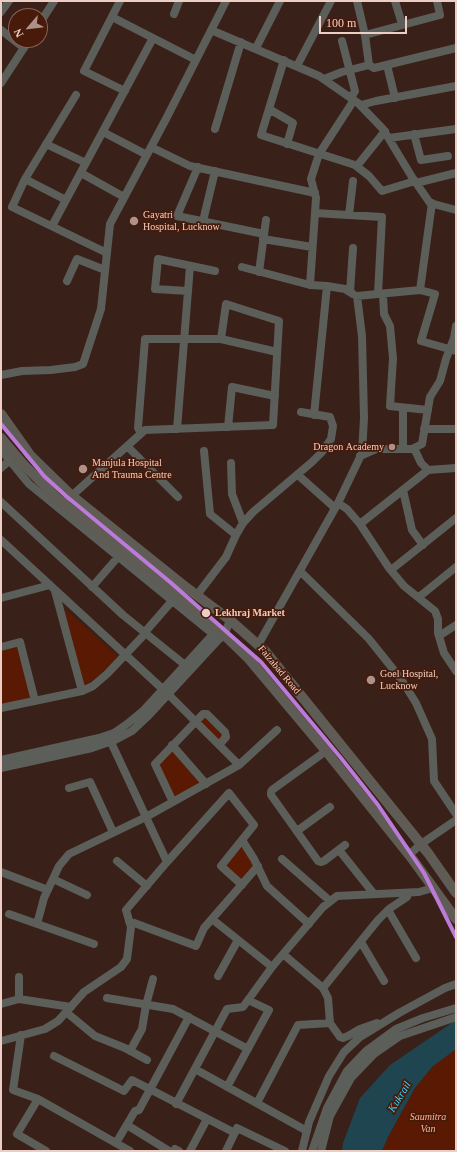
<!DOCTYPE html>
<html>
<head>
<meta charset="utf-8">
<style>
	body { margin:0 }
	#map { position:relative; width:457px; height:1152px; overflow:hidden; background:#392018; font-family:"Times New Roman",serif }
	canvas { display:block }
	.frame { position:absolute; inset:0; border:2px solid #edcec5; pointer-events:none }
	.north { position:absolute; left:8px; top:8px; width:40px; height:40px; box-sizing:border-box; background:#471a0a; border:1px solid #896255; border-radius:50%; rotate:242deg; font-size:11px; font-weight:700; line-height:16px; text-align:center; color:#edcec5 }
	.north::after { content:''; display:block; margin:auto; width:14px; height:18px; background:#ae9188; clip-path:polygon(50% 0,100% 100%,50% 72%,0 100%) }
	.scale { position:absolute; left:319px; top:16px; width:88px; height:18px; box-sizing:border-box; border:2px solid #edcec5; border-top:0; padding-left:5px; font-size:12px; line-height:14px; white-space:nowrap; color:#edcec5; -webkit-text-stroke:3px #471a0a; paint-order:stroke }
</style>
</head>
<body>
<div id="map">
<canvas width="457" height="1152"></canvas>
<div class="frame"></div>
<div class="north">N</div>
<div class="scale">100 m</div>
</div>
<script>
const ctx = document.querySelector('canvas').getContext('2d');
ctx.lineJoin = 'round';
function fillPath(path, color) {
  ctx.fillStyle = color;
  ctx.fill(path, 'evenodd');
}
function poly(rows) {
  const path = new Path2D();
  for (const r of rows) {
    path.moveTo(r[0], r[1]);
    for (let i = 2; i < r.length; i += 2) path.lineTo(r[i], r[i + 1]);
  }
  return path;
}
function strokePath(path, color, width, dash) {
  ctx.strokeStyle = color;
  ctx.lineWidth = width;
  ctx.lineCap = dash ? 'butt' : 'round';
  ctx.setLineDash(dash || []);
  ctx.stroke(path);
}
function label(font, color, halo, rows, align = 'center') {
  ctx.font = font + ' "Times New Roman",serif';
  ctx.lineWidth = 3.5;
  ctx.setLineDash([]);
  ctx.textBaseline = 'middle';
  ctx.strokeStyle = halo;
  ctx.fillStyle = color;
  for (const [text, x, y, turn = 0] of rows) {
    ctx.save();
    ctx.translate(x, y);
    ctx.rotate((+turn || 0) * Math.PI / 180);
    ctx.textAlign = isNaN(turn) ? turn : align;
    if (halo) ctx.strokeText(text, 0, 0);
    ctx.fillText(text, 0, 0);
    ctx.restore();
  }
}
fillPath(poly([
	[64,608,118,656,98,677,84,685],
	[19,646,31,698,1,704,1,650],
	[205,716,224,735,218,742,199,723],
	[174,750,203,784,174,799,158,767],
	[242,844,256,866,241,883,223,866],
	[456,1049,456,1151,382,1151,388,1137,415,1088,431,1067]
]), '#591903');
fillPath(poly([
	[456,1020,456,1049,432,1067,415,1088,388,1137,382,1151,342,1151,343,1143,360,1098,390,1065]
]), '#1f4550');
strokePath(poly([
	[120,1,84,71,125,91],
	[357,1,365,35,369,65],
	[395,1,402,24],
	[1,12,9,1],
	[174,14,179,1],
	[112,17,196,60],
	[40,23,54,1],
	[1,30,24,48],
	[211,30,319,76,358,103,383,129,412,177,430,203,456,210],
	[365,35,440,15,437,1],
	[342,41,355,91,351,98],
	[256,48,280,1],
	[284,60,261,135,355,165,369,176,382,191,415,181],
	[387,65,395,98],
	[297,66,331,1],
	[324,79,342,72,369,65,374,68,456,48],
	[1,83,29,40],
	[76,95,25,179,12,207,107,253],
	[361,105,376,101,456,86],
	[269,109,293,123,287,144],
	[215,129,241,42],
	[103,132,147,155],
	[414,134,421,160,448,156],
	[389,138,456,129],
	[46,144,86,163],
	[151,147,190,166,315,193],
	[357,166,385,131],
	[198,167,177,216,264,234],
	[81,173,124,197],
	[25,179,66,200],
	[416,183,456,173],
	[315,213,382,217,378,294],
	[349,215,353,181],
	[203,221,215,171],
	[52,226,153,38],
	[263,239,312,247],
	[242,267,310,285,327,286,314,415],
	[259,272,266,220],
	[67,281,77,259,105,270],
	[310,285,316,198,311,179,319,154,354,100],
	[327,286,345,289,353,294],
	[420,290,432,203],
	[188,291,155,289,158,259,215,271],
	[350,292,353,248],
	[383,294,384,314,390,326,393,358,390,406,428,410],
	[1,375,22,371,51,370,75,367,83,364,101,309,110,224,167,117,226,1],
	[403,408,403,449],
	[228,427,232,387,275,396],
	[177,429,190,266],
	[424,429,456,429],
	[141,433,138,428,145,339,221,339,277,352],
	[127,446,178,497],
	[414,448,421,463,428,470,456,468],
	[1,450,29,484,219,639],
	[204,451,210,514,236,535],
	[360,456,376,449,412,449,422,444,430,397,440,381,446,359,454,338,456,326],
	[231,463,232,494,243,523],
	[1,468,9,461],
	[298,475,335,508],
	[403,490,412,530,423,545],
	[67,500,145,430,273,425,279,321,226,304,221,339],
	[1,502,123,615,185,665],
	[338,503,347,509,360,524,389,568,404,586,435,611,438,619,438,633,444,653,456,671],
	[360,524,428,470],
	[1,540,168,694,239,765],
	[391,570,456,518],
	[300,571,369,639,401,679,416,703,432,739,434,781,456,814],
	[92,587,118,557],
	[55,591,82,691],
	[197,595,226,557,236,535,243,523,253,512,312,462,322,452,331,439,333,426,330,417,301,412],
	[419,597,456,567],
	[1,598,50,585],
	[145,632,172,601],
	[439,636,456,625],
	[258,645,338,503,362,453,364,418,362,336,357,296,420,290,435,294,421,341,456,351],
	[1,647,20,642,35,701],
	[1,708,82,691,93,686,107,674,142,637],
	[109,738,167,862],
	[172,745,206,784],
	[326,751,272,790,271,792,271,795,318,861,321,862,324,861,345,845],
	[1,760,99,738,114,733,127,724,144,710,216,631],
	[1,768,92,748,115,740,132,731,149,715,219,639,224,636,230,620],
	[69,788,90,782,113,832],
	[173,802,155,764,203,714,207,714,225,732,226,737,219,745],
	[297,831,330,807],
	[242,840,254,859,267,886,309,924],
	[339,850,374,894],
	[409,855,421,844,456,820],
	[282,859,330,901],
	[117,861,147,886],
	[1,872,48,890],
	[53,879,87,895],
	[388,910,416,958],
	[9,914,94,944],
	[212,919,272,967],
	[129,921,196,946,204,928,258,866],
	[37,924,44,898,59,866,69,854,146,817,239,765,277,730],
	[361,942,384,981],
	[283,954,323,988,328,998,330,1023,340,1037,343,1038,348,1036,360,1029,377,1023],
	[218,976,238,940],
	[323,988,378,920,389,909,407,897,408,893],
	[107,998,173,1009,248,1049],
	[19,999,19,977],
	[1,1004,19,999,71,1007],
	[66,1012,95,1036,125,1048,147,1060],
	[21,1035,13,1090,38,1099,130,1151],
	[1,1041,45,1029,58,1021,84,992,121,967,127,959,131,927,126,910,167,862,229,793,254,825,221,866,242,885],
	[130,1051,142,1029,146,1005,153,979],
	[54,1056,124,1091,132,1080,235,1133],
	[195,1069,307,1131],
	[227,1087,269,1010,248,1000],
	[38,1099,17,1134,46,1151],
	[257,1103,298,1025,330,1023],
	[176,1104,227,1009,243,1007,272,967,323,907,337,896,419,892,433,888],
	[127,1125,169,1151],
	[116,1143,135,1111,139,1110,189,1017],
	[174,1151,175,1149,179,1151],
	[190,1151,207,1119],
	[226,1151,237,1128,285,1151],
	[302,1151,309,1122,329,1076,344,1052,360,1037,399,1013,445,988,456,984],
	[312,1151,327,1108,347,1071,366,1051,396,1029,423,1018,456,1008],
	[321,1151,330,1116,351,1078,374,1054,400,1036,456,1017]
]), '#5b5e59', 8);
strokePath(poly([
	[1,414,30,455,72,496,183,585,230,620,265,651,428,853,456,893],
	[1,438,23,464,57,498,180,598,218,629,249,659,326,751,413,860,456,919]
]), '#5f5c55', 10);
strokePath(poly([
	[1,424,44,476,66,496,170,582,261,662,341,758,378,805,424,873,456,937]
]), '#bd7bd9', 4);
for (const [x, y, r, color] of [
	[134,221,5,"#ae9188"],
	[392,447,4,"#ae9188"],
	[83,469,5,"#ae9188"],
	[206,613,5,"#edcec5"],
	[371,680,5,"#ae9188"]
]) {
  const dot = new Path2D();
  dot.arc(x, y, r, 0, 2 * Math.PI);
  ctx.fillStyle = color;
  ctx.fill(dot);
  strokePath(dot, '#471a0a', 1.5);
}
label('10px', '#edcec5', '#471a0a', [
	["Gayatri",143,215],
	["Hospital, Lucknow",143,227],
	["Dragon Academy",384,447,"right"],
	["Manjula Hospital",92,463],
	["And Trauma Centre",92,475],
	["Goel Hospital,",380,674],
	["Lucknow",380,686]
], 'left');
label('bold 10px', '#edcec5', '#471a0a', [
	["Lekhraj Market",215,613]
], 'left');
label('10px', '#edcec5', '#471a0a', [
	["Faizabad Road",279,670,50]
]);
label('italic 10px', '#feb198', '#471a0a', [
	["Saumitra",428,1117],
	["Van",428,1129]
]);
label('italic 11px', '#42d3f8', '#471a0a', [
	["Kukrail",400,1097,-59]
]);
</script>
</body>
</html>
